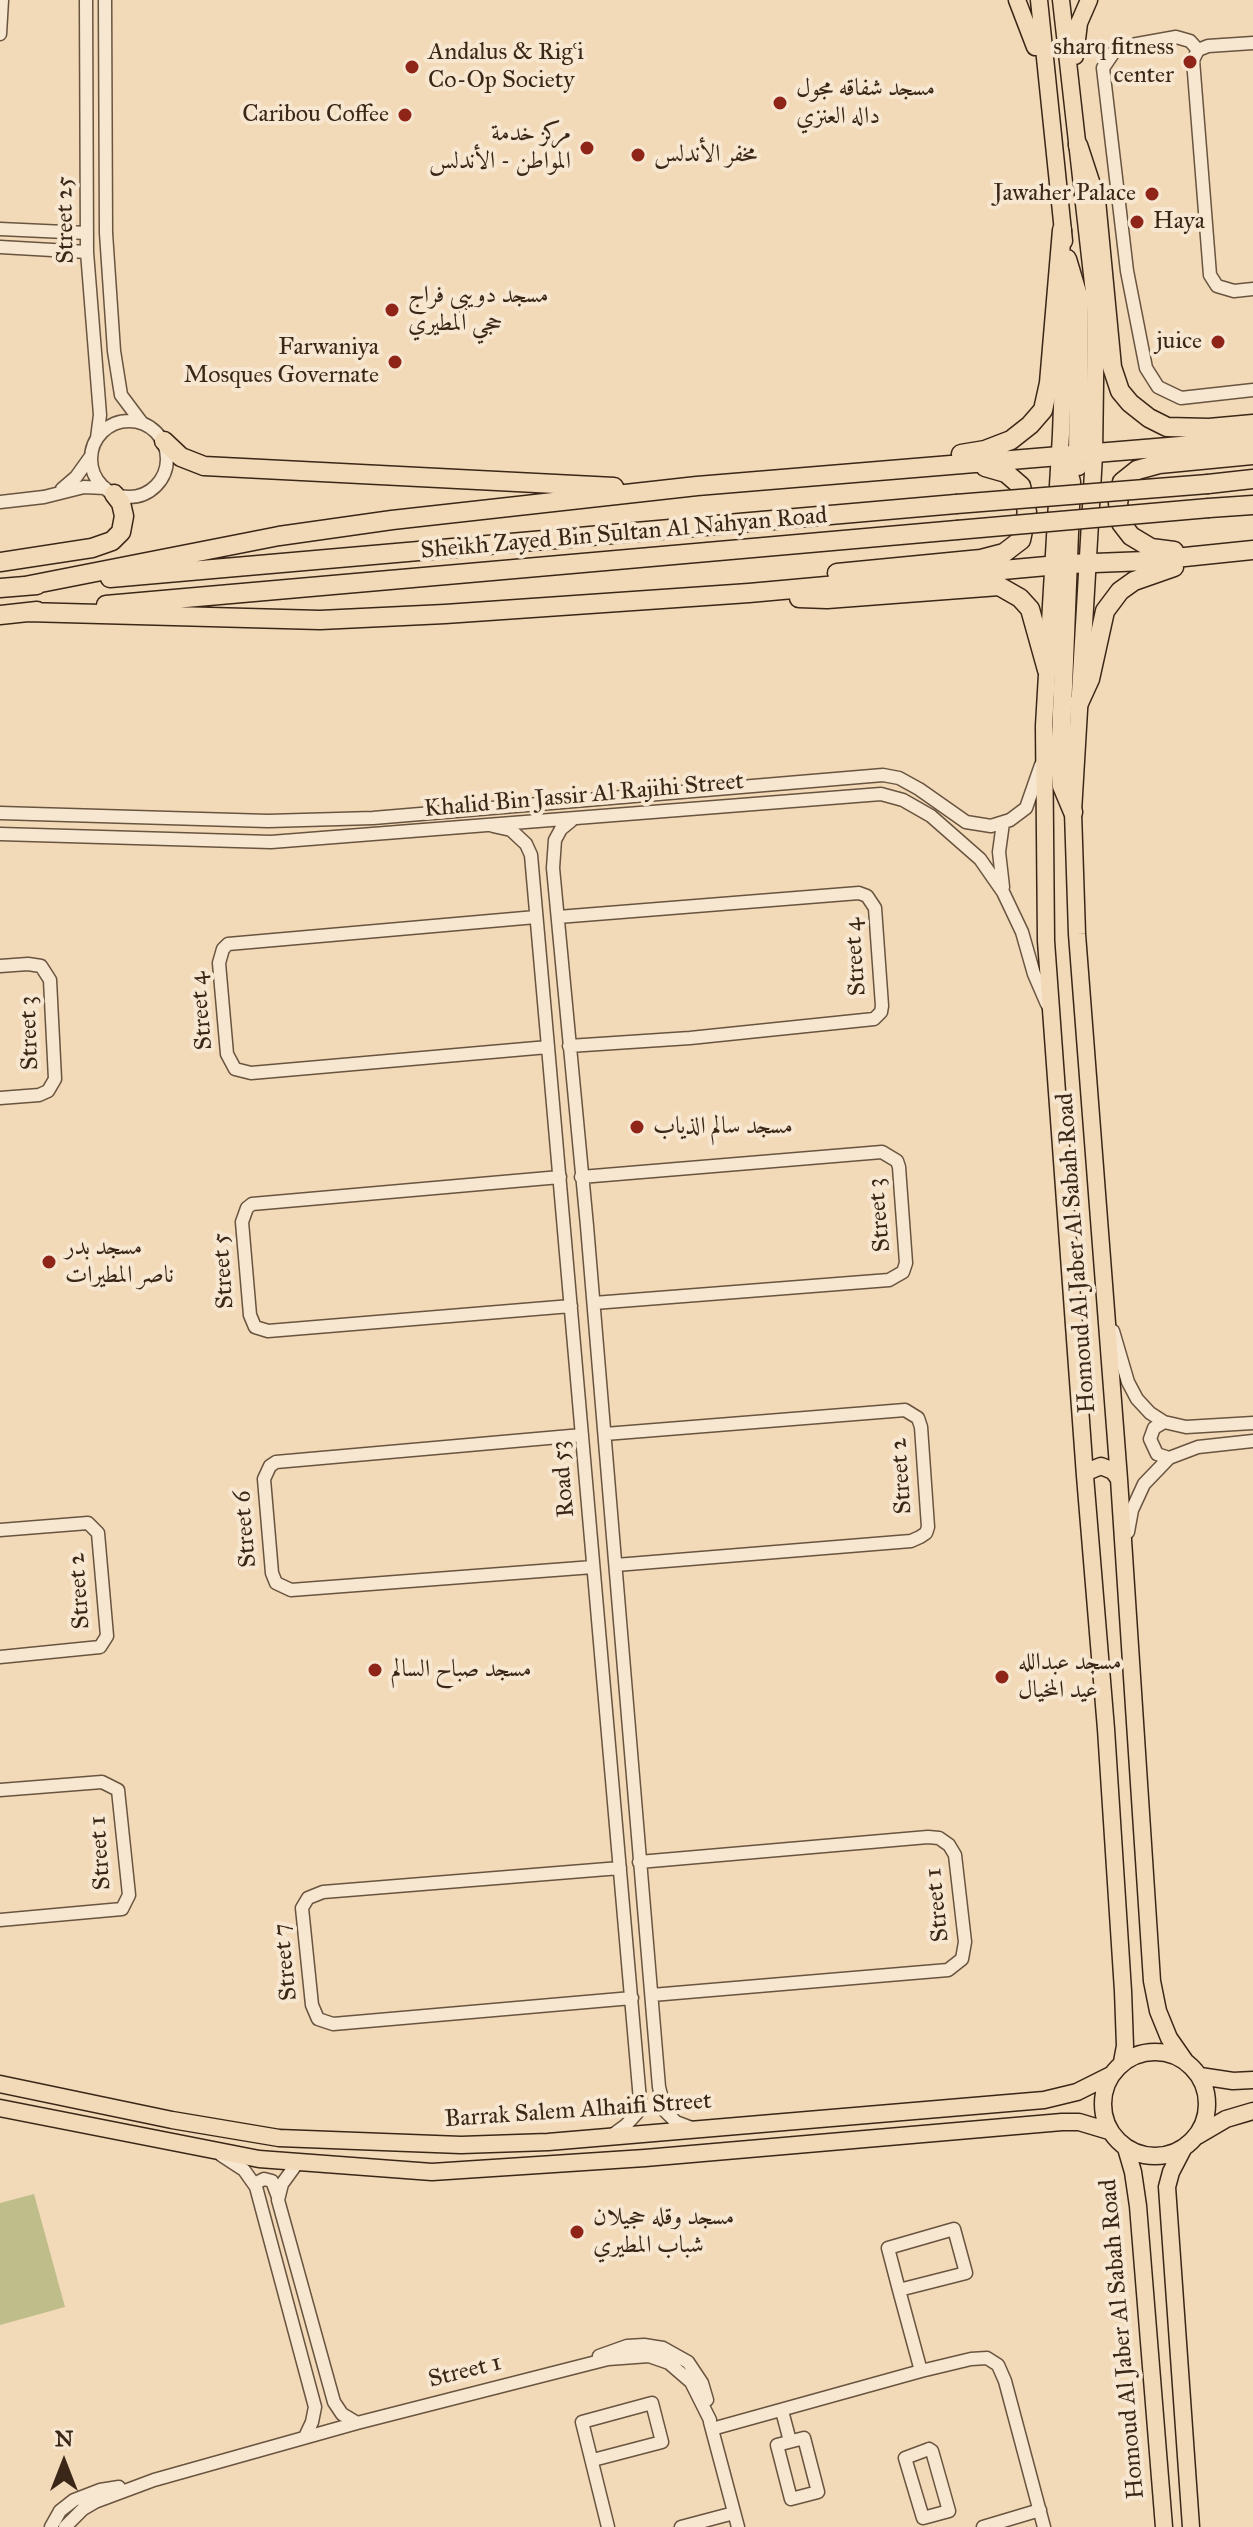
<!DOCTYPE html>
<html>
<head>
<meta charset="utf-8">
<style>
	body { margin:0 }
	#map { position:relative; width:1253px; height:2527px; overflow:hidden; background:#f2d9b7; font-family:"IM FELL Great Primer",serif }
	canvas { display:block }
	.north { position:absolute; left:24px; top:2423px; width:80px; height:80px; -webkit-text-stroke:6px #f7e6d0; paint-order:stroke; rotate:0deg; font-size:22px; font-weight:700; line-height:32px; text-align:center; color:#3b2717 }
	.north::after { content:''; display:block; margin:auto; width:28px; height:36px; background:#3b2717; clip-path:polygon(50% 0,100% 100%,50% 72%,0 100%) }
</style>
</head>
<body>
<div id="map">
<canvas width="1253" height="2527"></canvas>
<div class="north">N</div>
</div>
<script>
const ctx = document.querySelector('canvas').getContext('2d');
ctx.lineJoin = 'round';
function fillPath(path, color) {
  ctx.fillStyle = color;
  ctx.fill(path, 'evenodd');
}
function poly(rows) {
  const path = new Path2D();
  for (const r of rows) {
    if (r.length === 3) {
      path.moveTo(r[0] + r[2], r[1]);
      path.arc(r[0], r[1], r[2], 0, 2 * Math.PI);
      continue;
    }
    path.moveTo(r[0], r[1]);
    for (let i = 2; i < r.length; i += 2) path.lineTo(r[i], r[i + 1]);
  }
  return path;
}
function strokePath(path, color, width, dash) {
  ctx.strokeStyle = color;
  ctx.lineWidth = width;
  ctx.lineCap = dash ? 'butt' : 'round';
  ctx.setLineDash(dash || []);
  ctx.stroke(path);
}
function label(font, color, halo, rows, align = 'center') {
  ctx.font = font + ' "IM FELL Great Primer",Amiri,serif';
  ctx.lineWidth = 8;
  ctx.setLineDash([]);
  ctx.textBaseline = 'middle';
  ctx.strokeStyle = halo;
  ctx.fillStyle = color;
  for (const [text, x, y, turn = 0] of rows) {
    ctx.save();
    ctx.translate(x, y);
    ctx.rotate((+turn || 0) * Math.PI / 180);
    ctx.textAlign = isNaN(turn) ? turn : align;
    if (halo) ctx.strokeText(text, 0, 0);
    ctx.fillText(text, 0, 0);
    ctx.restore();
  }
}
fillPath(poly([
	[34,2194,65,2307,0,2325,0,2203]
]), '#bfbe8b');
const minor = poly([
	[86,0,87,252,100,415,97,438],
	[105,0,106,233,114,351,121,395,142,423],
	[0,34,2,0],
	[1253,43,1208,46,1198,50,1193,60,1210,275,1217,286,1234,291,1253,289],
	[1198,50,1190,41,1176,37,1126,46,1116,49,1103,68,1127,271,1146,368,1158,387,1181,398,1253,390],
	[0,229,87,233],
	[0,247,87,252],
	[129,459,38],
	[62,489,76,477,91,456],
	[0,502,44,497,84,487,105,488],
	[0,813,268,821,373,818,883,775,899,778,919,789,966,822,991,826,1010,820,1026,808,1041,765],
	[572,820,561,829,555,840,553,868,587,1226,659,2087,665,2111,676,2122,692,2128],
	[493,826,511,830,526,844,531,855,548,1047,640,2100,637,2113,626,2125,611,2136],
	[0,834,271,842,881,794,903,800,931,816,980,859,1003,892,1022,932,1034,974,1047,1004],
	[1003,887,999,852,1003,823],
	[536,917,228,944,223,949,219,963,227,1054,235,1069,251,1073,548,1047],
	[558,917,859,893,867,896,875,908,882,1006,881,1012,874,1019,690,1038,569,1046],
	[0,966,28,964,41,966,50,980,55,1079,48,1091,39,1095,0,1098],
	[560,1177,252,1204,247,1208,242,1222,250,1315,255,1327,268,1331,571,1306],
	[581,1177,882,1152,897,1161,899,1167,906,1263,903,1272,889,1280,594,1303],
	[1113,1331,1128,1382,1137,1399,1150,1413,1164,1422,1186,1427,1253,1423],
	[1164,1422,1154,1428,1150,1439,1157,1454,1169,1458],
	[605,1434,905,1410,918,1418,921,1427,928,1527,926,1533,920,1537,911,1541,616,1565],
	[582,1435,276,1462,270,1466,264,1479,272,1573,276,1583,291,1590,593,1567],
	[0,1530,88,1523,98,1533,107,1636,100,1647,0,1657],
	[1128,1532,1132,1510,1144,1484,1169,1458,1198,1447,1253,1441],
	[0,1790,102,1782,118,1790,129,1895,122,1909,0,1920],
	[639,1862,928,1837,939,1838,949,1845,955,1855,965,1942,962,1959,948,1970,652,1995],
	[620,1868,323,1892,308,1898,302,1908,312,2005,318,2019,333,2024,632,1998],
	[221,2155,244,2170,256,2187,315,2407,312,2422,305,2437],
	[298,2162,282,2184,278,2200,334,2402,342,2414,357,2423],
	[254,2184,264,2179,272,2181,278,2197],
	[899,2290,966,2273,954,2229,888,2248,899,2290,921,2371],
	[599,2356,627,2346,644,2345,663,2348,688,2362,702,2383,707,2400],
	[782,2411,790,2441],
	[710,2422,738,2527],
	[712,2429,921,2371,971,2359,987,2358,998,2365,1005,2381,1044,2527],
	[804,2438,818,2492,791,2499,777,2445,804,2438],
	[929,2449,932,2451,949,2511,923,2518,905,2458,929,2449],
	[593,2460,662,2442,652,2403,582,2422,608,2527],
	[51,2527,60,2511,74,2500,100,2490,119,2487],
	[65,2527,83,2509,95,2502,154,2480,357,2423,608,2359,649,2356,669,2363,691,2382,710,2420],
	[681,2527,734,2513],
	[983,2527,1040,2510]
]);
const major = poly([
	[1017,0,1035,47],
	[1039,0,1064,241],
	[1061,0,1096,310,1094,455,1073,812,1077,934,1119,1479,1152,1981,1158,2011,1169,2038,1185,2061],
	[1075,56,1079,23,1089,0],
	[1067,268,1061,434,1044,726,1046,941,1085,1476,1106,1729,1123,1991,1125,2046,1122,2062],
	[1085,1476,1089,1471,1101,1466,1113,1471,1119,1479],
	[1155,2104,52],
	[1200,2076,1233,2081,1253,2080],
	[0,2084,172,2120,279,2138,461,2145,548,2142,1044,2100,1077,2092,1111,2075],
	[0,2108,259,2159,432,2172,645,2158,1062,2122,1079,2122,1109,2131],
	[1197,2136,1226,2119,1253,2111],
	[1184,2147,1171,2172,1167,2187,1191,2527],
	[1126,2148,1133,2172,1138,2206,1164,2527]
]);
const highway = poly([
	[1078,145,1096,200,1112,367,1120,391,1130,403,1149,418,1167,427,1209,428,1253,424],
	[1067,259,1079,299,1078,466],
	[164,441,181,457,204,466,614,487],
	[961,454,985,450,1011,440,1030,425,1043,410,1049,383,1062,230],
	[1060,458,1066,464,1071,482,1060,763,1062,786,1073,812],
	[1208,484,1253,479],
	[1209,508,1253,505],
	[1174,551,1151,548,1131,536,1121,523,1118,503,1122,482,1137,470,1159,464,1253,455],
	[0,562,92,548,112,541,121,532,124,516,121,503,114,494],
	[837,573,981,559,1004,553,1021,540,1027,512,1021,486,1006,473,985,467],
	[110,578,956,504],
	[25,586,279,536,392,520,697,486,1253,440],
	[0,588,37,585],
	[799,598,827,599,999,586,1020,598,1030,609,1047,670],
	[106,605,957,530],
	[27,612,320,620,445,614,749,593,1069,564,1146,561,1253,550],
	[0,615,37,611],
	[1079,703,1090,679,1105,611,1120,591,1134,581,1174,567]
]);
strokePath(minor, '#69543f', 15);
strokePath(major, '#3b2717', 19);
strokePath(highway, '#3b2717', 21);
strokePath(minor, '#f7e6d0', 12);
strokePath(major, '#f2d9b7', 16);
strokePath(highway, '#f2d9b7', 18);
const highwayBridge = poly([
	[956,504,1208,484],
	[957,530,1209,508]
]);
strokePath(highwayBridge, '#3b2717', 21, []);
strokePath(highwayBridge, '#f2d9b7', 18);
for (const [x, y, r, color] of [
	[1190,62,8,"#8f2418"],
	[412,67,8,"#8f2418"],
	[780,103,8,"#8f2418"],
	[405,115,8,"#8f2418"],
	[587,148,8,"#8f2418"],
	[638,155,8,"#8f2418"],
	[1152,194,8,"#8f2418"],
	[1137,222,8,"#8f2418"],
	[392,310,8,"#8f2418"],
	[1218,342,8,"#8f2418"],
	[395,362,8,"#8f2418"],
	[637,1127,8,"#8f2418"],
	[49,1262,8,"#8f2418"],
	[375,1670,8,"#8f2418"],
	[1002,1677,8,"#8f2418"],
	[577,2232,8,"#8f2418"]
]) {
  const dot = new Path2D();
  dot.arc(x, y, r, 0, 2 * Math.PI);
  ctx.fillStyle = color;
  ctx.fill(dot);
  strokePath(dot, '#f7e6d0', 3);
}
label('24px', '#3b2717', '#f7e6d0', [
	["sharq fitness",1174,48,"right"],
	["center",1174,76,"right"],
	["Andalus & Rigʿi",428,53],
	["Co-Op Society",428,81],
	["مسجد شفاقه مجول",796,89],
	["داله العنزي",796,117],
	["Caribou Coffee",389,115,"right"],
	["مركز خدمة",571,134,"right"],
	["المواطن - الأندلس",571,162,"right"],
	["مخفر الأندلس",654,155],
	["Jawaher Palace",1136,194,"right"],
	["Haya",1153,222],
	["مسجد دويبي فراج",408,296],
	["حجي المطيري",408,324],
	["juice",1202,342,"right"],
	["Farwaniya",379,348,"right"],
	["Mosques Governate",379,376,"right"],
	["مسجد سالم الذياب",653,1127],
	["مسجد بدر",65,1248],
	["ناصر المطيرات",65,1276],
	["مسجد عبدالله",1018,1663],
	["عيد المخيال",1018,1691],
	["مسجد صباح السالم",391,1670],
	["مسجد وقله حجيلان",593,2218],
	["شباب المطيري",593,2246]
], 'left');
label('24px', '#3b2717', '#f7e6d0', [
	["Street 25",66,220,-91],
	["Sheikh Zayed Bin Sultan Al Nahyan Road",624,534,-5],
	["Khalid Bin Jassir Al Rajihi Street",584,796,-5],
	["Street 4",856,957,-94],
	["Street 4",202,1011,-95],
	["Street 3",30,1033,-92],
	["Street 3",880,1215,-95],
	["Homoud Al Jaber Al Sabah Road",1077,1253,-94],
	["Street 5",224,1271,-94],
	["Street 2",902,1476,-94],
	["Road 53",564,1479,-95],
	["Street 6",246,1529,-95],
	["Street 2",80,1591,-94],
	["Street 1",101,1853,-94],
	["Street 1",938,1905,-96],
	["Street 7",286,1962,-96],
	["Barrak Salem Alhaifi Street",578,2111,-4],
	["Homoud Al Jaber Al Sabah Road",1123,2339,-95],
	["Street 1",465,2372,-14]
]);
</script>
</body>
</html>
